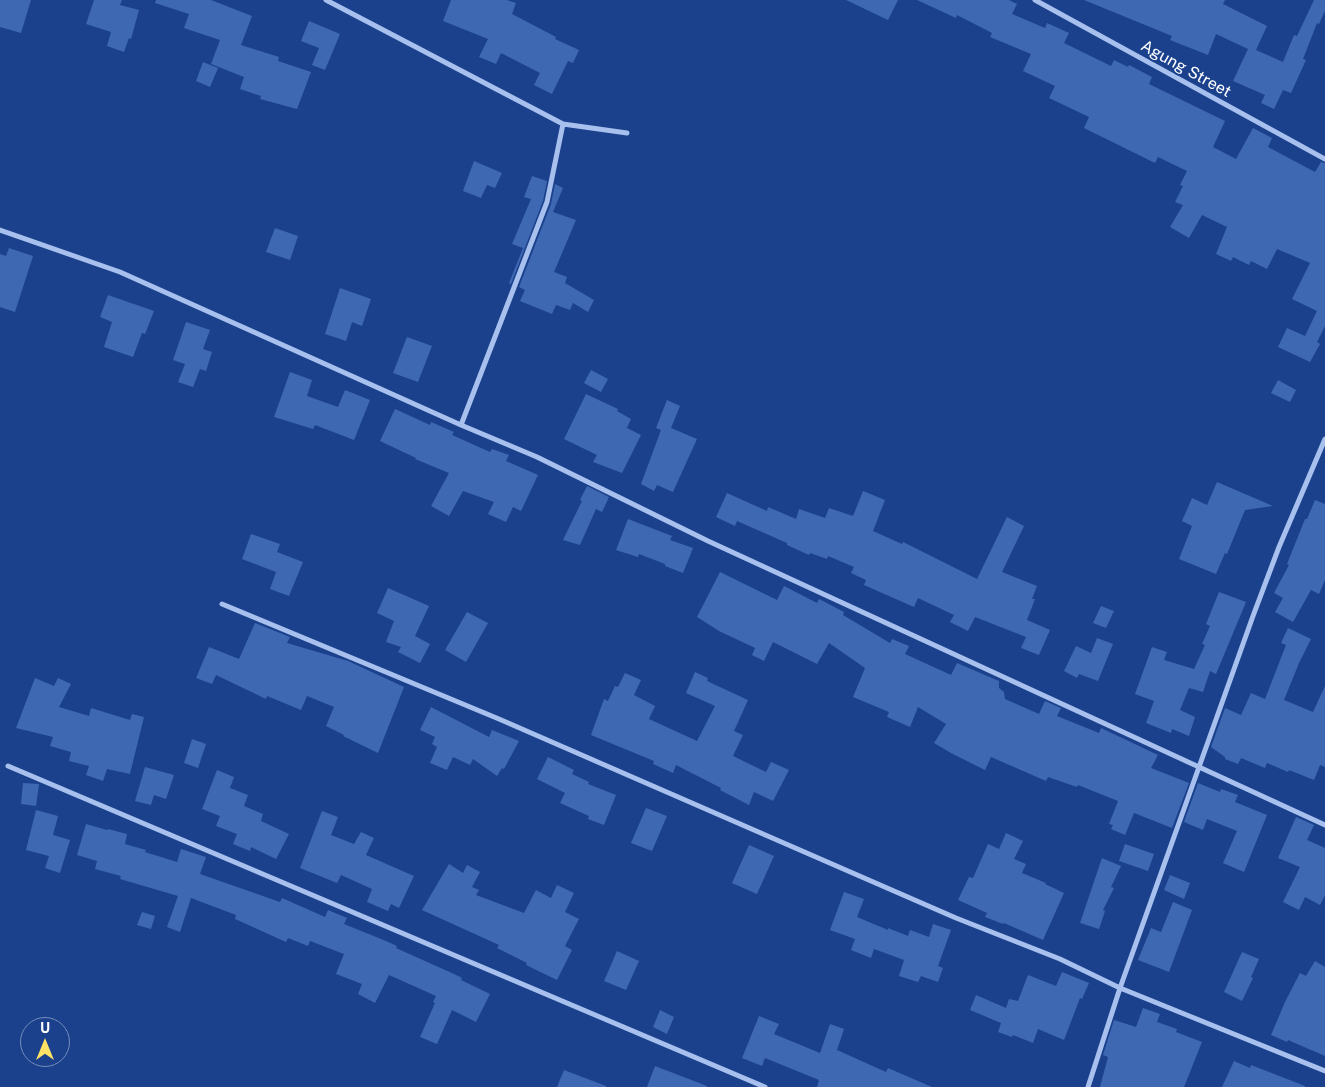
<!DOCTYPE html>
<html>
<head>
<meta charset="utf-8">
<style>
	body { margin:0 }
	#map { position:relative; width:1325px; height:1087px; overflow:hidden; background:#1b418d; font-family:"Public Sans",sans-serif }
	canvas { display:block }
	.north { position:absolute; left:20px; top:1017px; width:50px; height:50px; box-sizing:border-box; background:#1b418d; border:1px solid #768dbb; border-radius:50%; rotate:0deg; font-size:14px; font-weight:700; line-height:20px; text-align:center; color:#fff }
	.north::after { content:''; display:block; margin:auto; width:18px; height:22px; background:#ffe164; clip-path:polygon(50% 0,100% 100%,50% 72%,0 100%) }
</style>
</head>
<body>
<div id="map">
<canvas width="1325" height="1087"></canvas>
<div class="north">U</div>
</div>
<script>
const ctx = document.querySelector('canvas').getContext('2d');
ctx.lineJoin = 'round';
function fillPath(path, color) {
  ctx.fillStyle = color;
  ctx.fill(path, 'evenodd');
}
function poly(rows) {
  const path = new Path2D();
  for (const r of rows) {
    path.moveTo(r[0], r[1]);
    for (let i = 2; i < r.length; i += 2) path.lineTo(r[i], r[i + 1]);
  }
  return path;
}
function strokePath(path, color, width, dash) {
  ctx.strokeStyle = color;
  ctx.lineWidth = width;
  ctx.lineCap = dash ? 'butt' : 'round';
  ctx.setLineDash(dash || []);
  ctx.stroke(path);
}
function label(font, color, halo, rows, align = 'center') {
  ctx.font = font + ' "Public Sans",sans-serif';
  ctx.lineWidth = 4;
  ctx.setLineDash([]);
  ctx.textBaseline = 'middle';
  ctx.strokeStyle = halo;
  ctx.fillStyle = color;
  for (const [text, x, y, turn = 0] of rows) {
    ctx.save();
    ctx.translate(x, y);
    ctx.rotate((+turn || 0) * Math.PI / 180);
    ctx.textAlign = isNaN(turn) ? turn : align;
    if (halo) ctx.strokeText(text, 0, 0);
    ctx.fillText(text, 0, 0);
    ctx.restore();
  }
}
fillPath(poly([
	[0,0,31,0,21,33,0,27],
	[94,0,122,0,120,5,139,10,131,39,129,38,124,52,107,46,111,32,86,24],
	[156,0,211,0,252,16,241,45,279,57,278,61,311,72,297,109,260,99,261,96,240,89,244,77,211,64,220,40,184,28,189,14,155,3],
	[451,0,507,0,516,3,512,14,556,37,555,39,579,50,573,63,568,61,552,94,534,85,540,73,501,53,496,64,479,57,488,39,443,21],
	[846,0,898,0,888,20],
	[917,0,1009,0,1017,4,1012,14,1045,28,1047,23,1069,33,1064,43,1111,66,1114,60,1128,67,1129,65,1152,77,1149,84,1225,121,1213,147,1236,159,1253,128,1272,138,1268,147,1315,172,1321,162,1325,163,1325,326,1317,342,1320,344,1310,362,1278,347,1287,328,1305,336,1317,311,1292,299,1310,263,1277,249,1267,269,1251,261,1249,265,1233,257,1231,261,1216,254,1227,227,1202,215,1189,238,1170,227,1183,205,1175,202,1183,186,1180,185,1187,171,1158,157,1155,163,1084,128,1089,117,1049,98,1055,86,1023,71,1031,54,990,37,992,33,957,15,956,18],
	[1084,0,1225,0,1223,4,1267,26,1256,50,1283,62,1294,35,1297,36,1314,0,1325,0,1325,11,1319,24,1317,23,1303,59,1306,60,1291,93,1283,90,1274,109,1261,103,1265,95,1233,81,1248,49,1216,34,1208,55,1170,40,1172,36],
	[309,21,340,34,325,70,312,65,319,48,301,41],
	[203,62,218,68,210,87,196,81],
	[474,161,502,173,495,188,487,185,481,198,463,191],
	[532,176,547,181,543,201,511,284,509,283,523,248,512,244,531,199,524,197],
	[555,184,563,188,553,212,576,220,554,272,567,277,565,283,594,300,588,312,573,303,570,310,556,305,552,314,520,301,525,290,519,287,551,204],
	[275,228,298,236,290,260,266,252],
	[9,248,33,256,15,312,0,307,0,254,6,256],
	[340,288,371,299,362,326,352,322,346,341,325,334],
	[108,295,154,311,145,334,142,333,133,357,104,347,112,322,100,317],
	[186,322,210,330,203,349,212,352,206,371,200,369,193,387,178,382,185,364,173,360],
	[407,337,432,346,418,382,393,373],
	[591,370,608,379,601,392,584,383],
	[290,372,312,380,307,396,338,407,345,390,370,400,354,440,315,425,313,429,274,417],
	[1278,380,1296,390,1290,402,1271,393],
	[586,394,618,409,617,411,631,419,627,428,641,435,622,473,593,462,597,455,564,439],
	[667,400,680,406,671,428,697,439,673,492,657,485,654,491,641,484,661,430,656,428],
	[395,409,430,425,431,422,454,432,452,435,490,452,492,449,509,455,506,461,538,475,521,511,513,507,506,522,488,514,494,502,463,491,449,516,431,506,449,473,415,459,416,458,380,441],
	[1217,482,1273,506,1245,510,1227,554,1225,553,1216,574,1179,559,1192,526,1182,521,1192,498,1207,505],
	[587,486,609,497,602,512,596,509,580,545,563,540,582,501,580,500],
	[863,491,885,500,873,531,902,544,903,542,977,579,1007,517,1024,526,1002,572,1037,586,1032,599,1035,599,1027,620,1050,630,1039,655,1021,648,1026,637,975,617,968,631,950,622,954,615,918,598,914,607,864,585,866,580,851,573,854,567,828,556,827,559,810,553,809,555,787,545,787,543,737,521,735,526,716,517,727,493,767,511,768,507,796,519,799,509,825,518,829,508,853,516],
	[1315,500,1325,504,1325,580,1319,594,1311,590,1293,622,1275,612,1283,598,1274,593,1289,565,1287,564,1305,519,1307,519],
	[628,519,672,536,670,540,693,548,683,573,665,566,665,564,639,554,638,557,616,550],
	[251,534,280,544,277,552,303,562,289,596,270,589,276,572,242,559],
	[720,572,777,600,784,586,817,603,819,599,844,612,843,615,890,643,892,639,909,646,905,654,951,675,957,663,999,681,999,688,1004,692,1005,699,1039,714,1045,701,1061,708,1057,716,1099,733,1101,728,1158,755,1151,768,1189,783,1172,828,1134,813,1125,835,1111,829,1113,825,1109,824,1118,801,1078,785,1077,787,1048,777,1046,781,991,757,985,770,951,753,934,743,946,724,918,707,910,727,887,717,889,712,853,697,865,668,829,643,817,664,773,642,764,661,752,655,755,648,719,631,697,617],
	[388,588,429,606,415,636,430,644,420,663,398,652,401,647,386,642,394,621,377,613],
	[1219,592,1246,602,1216,674,1210,671,1203,692,1189,688,1180,710,1195,717,1189,736,1172,729,1171,733,1146,723,1154,701,1135,694,1152,647,1167,652,1164,660,1194,669,1205,645,1202,644,1210,626,1206,624],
	[1101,606,1114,611,1106,628,1093,623],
	[467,612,488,623,466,662,445,650],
	[255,623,290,637,287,643,348,661,404,687,378,753,343,736,344,735,326,726,334,707,307,696,301,710,267,696,266,699,216,675,212,684,196,678,209,647,239,659],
	[1288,628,1311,639,1299,663,1284,700,1313,712,1325,686,1325,767,1320,765,1314,780,1289,770,1288,772,1267,763,1265,768,1241,758,1238,764,1225,759,1225,757,1211,747,1225,708,1241,715,1251,693,1265,699,1286,645,1281,643],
	[1097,638,1113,644,1098,681,1079,674,1077,678,1064,671,1076,646,1091,653],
	[695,672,708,678,707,681,748,700,734,731,743,735,733,756,766,772,771,762,789,770,773,801,754,792,749,805,720,790,721,788,676,765,673,773,653,764,654,761,591,735,604,699,608,701,615,686,618,687,625,673,641,680,634,695,655,706,649,719,697,741,715,706,686,693],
	[35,678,54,686,58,678,71,684,59,707,89,716,91,708,130,720,132,714,144,717,130,774,107,769,103,781,86,775,89,766,69,761,71,752,50,746,53,737,16,728],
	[431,707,489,737,492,730,519,741,504,769,502,768,497,776,473,759,470,765,453,757,447,770,430,763,437,747,432,744,435,737,420,730],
	[192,739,206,744,198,768,184,763],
	[548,757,574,770,572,774,589,782,588,784,616,795,604,825,588,819,589,816,560,803,565,793,537,779],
	[145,767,174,775,166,799,154,795,151,805,135,801],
	[217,770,234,777,230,788,248,795,244,806,263,814,261,821,289,834,276,859,251,847,250,851,233,844,237,834,216,826,220,816,202,809],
	[23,783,39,784,36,806,21,804],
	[1198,783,1220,792,1221,789,1238,795,1235,802,1267,815,1244,872,1223,863,1237,831,1207,819,1203,830,1184,822],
	[646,808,667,816,652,851,631,843],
	[36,810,58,816,53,835,70,840,60,873,45,868,49,856,26,850],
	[322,811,338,817,331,835,354,844,361,832,374,838,366,855,414,876,399,908,391,904,388,911,367,902,372,889,341,875,337,883,300,868],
	[1296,817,1314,825,1307,840,1325,848,1325,895,1320,905,1305,897,1299,910,1283,902,1300,867,1278,858],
	[86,824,107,830,108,829,127,834,125,844,146,850,145,852,177,862,181,849,206,857,200,874,280,902,282,898,325,917,328,910,347,918,344,924,386,941,397,946,396,948,454,974,462,978,461,980,490,994,476,1022,452,1010,437,1044,420,1037,435,1003,433,1002,436,996,389,975,375,1003,358,994,362,984,336,974,344,954,310,941,308,946,288,938,286,942,235,919,236,915,191,898,180,932,167,927,178,896,120,879,121,876,95,869,97,861,77,855],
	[1006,833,1023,841,1014,859,1026,864,1022,873,1046,883,1045,884,1064,893,1043,940,1004,923,1003,924,985,917,987,913,958,900,969,877,973,878,988,844,999,849],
	[1125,844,1154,854,1148,871,1119,861],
	[749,845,774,856,757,894,732,883],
	[1102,858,1121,866,1111,887,1114,888,1103,910,1105,911,1099,929,1080,923],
	[449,864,463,873,467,865,480,872,472,887,479,890,476,895,524,913,536,890,551,898,557,885,574,893,565,912,579,919,565,946,572,950,557,980,526,965,527,963,497,948,499,945,422,910],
	[1170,875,1190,883,1184,899,1164,890],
	[844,892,864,899,857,917,888,930,888,928,908,936,910,930,929,937,933,924,951,930,938,966,943,968,938,982,921,976,918,982,899,976,904,960,874,949,871,958,851,950,855,939,830,930],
	[1173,902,1192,910,1169,972,1138,960,1151,928,1161,932],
	[142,912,155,916,151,929,137,925],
	[617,951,639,961,626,990,604,981],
	[1242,952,1259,959,1251,977,1253,978,1242,1001,1224,992],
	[1315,961,1325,967,1325,1056,1288,1040,1287,1042,1271,1035,1285,1002,1300,973,1306,976],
	[1062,972,1089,983,1082,999,1080,998,1064,1040,1038,1029,1033,1043,1013,1035,1012,1037,998,1032,1001,1023,970,1010,976,995,1006,1008,1009,999,1018,1001,1028,975,1056,986],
	[1143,1008,1160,1014,1157,1022,1177,1029,1176,1032,1202,1042,1184,1087,1100,1087,1108,1057,1103,1055,1114,1020,1136,1027],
	[660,1010,674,1017,667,1034,653,1027],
	[759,1016,779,1024,774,1034,820,1053,830,1024,844,1029,837,1050,886,1072,888,1068,932,1087,817,1087,819,1080,765,1058,762,1066,742,1058],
	[1234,1061,1250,1068,1251,1065,1305,1086,1305,1087,1222,1087],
	[655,1066,707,1086,707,1087,647,1087],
	[564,1070,606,1086,606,1087,557,1087]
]), '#3f68b3');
strokePath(poly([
	[326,0,563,124,627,133],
	[1035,0,1325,159],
	[0,230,120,272,461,425,537,457,708,541,1325,825],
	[461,425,547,202,563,124],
	[222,604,499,719,956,918,1060,959,1120,988,1325,1071],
	[8,766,765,1087],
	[1088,1087,1120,988,1253,616,1279,547,1325,439]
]), '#a7c0ee', 5);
label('16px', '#fff', '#1b418d', [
	["Agung Street",1186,69,29]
]);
</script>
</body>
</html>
